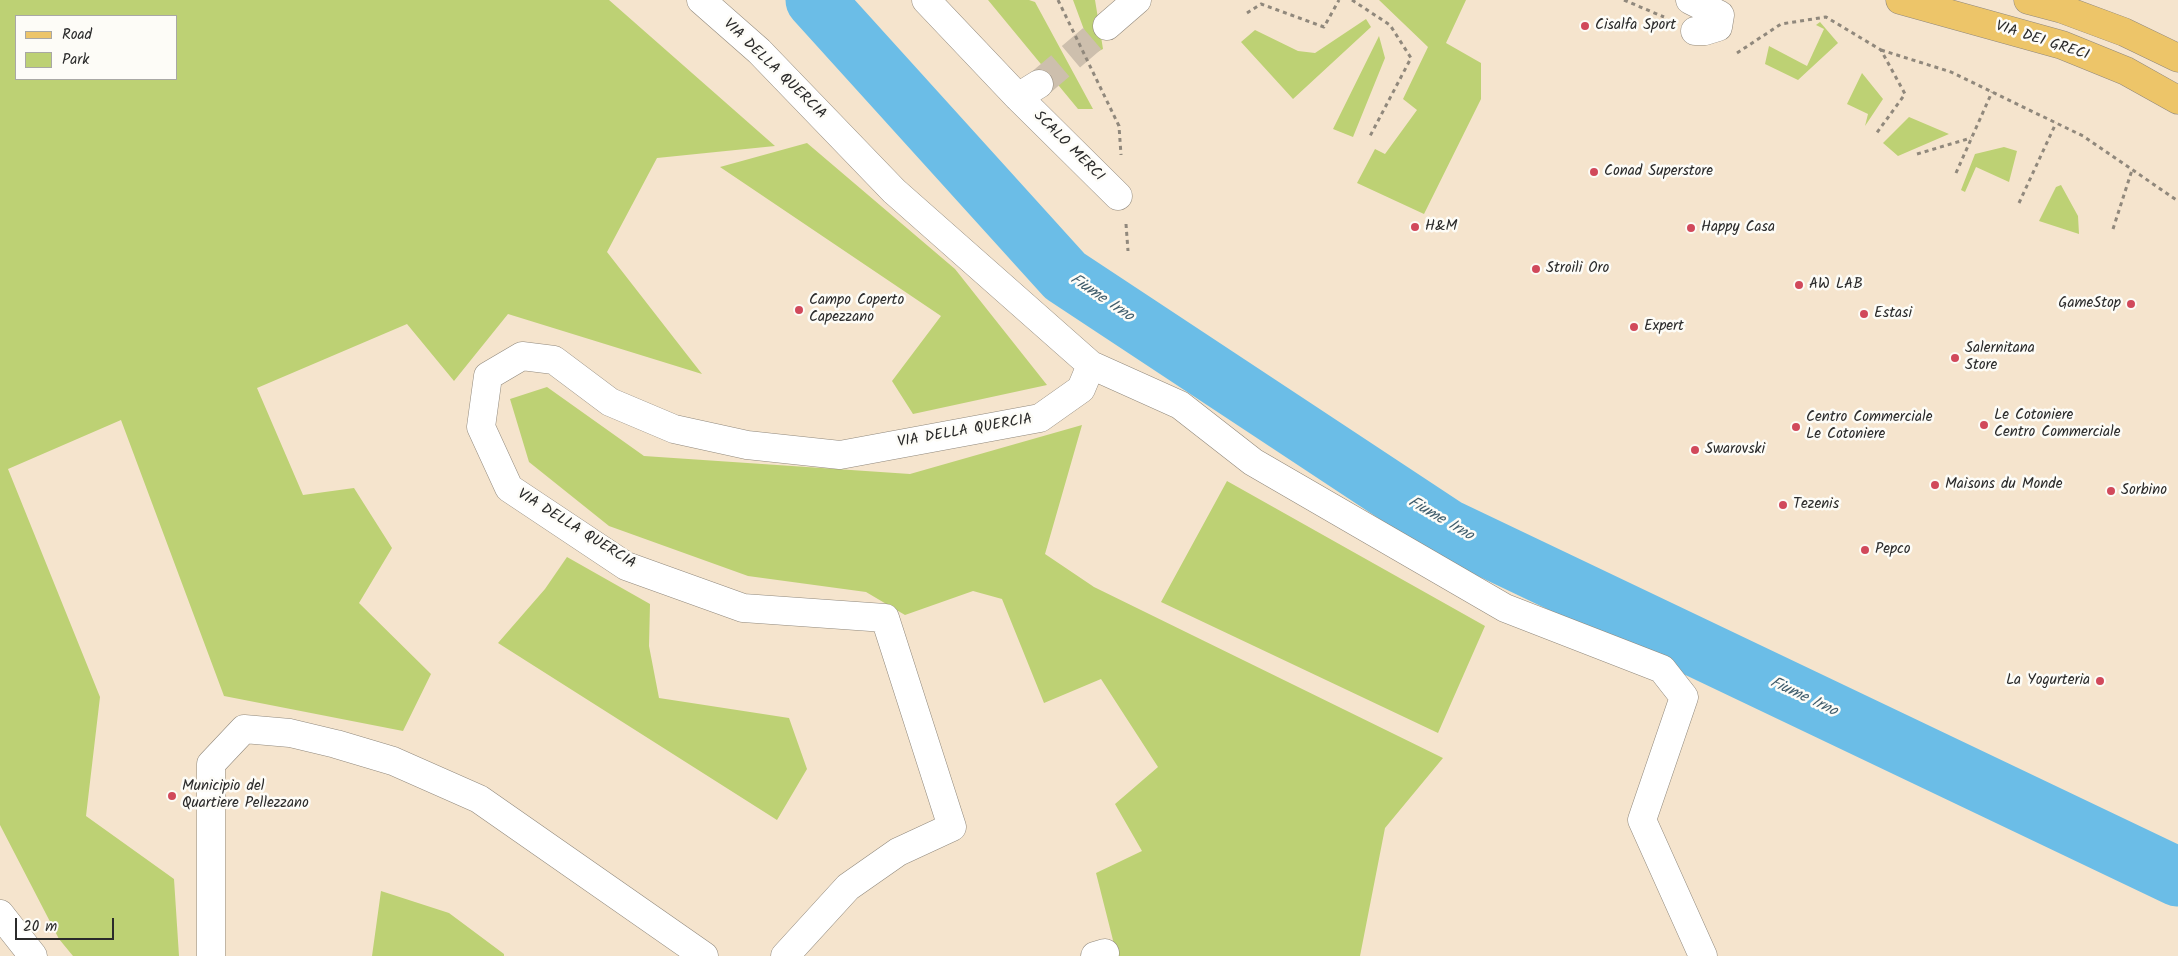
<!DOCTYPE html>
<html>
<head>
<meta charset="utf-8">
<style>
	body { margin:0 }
	#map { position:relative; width:2178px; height:956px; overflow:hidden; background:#f5e4cd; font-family:Kalam,sans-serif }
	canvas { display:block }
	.legend { position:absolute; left:15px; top:15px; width:162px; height:65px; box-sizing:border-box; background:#fdfcf7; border:1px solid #a9a8a5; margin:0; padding:6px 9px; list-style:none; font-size:15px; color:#2b2b2b }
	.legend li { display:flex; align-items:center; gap:10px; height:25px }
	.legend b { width:25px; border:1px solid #a9a8a5 }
	.scale { position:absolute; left:15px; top:918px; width:99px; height:22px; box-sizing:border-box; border:2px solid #2b2b2b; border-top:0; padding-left:6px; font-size:15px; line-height:18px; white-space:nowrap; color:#2b2b2b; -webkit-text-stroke:4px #fdfcf7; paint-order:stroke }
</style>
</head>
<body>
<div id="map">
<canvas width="2178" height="956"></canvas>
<ul class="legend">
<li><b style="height:6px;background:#edc569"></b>Road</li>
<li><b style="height:14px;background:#bdd174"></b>Park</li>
</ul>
<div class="scale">20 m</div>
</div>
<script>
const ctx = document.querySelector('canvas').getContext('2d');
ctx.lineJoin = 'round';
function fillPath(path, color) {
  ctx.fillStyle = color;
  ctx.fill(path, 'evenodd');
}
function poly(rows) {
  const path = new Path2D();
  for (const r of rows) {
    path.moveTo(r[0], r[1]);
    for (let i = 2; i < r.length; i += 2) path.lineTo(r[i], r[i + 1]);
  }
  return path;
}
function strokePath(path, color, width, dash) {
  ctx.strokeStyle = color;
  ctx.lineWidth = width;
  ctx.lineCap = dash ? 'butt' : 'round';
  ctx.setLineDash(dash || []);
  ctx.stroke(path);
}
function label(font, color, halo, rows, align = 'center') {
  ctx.font = font + ' Kalam,sans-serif';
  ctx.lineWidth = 5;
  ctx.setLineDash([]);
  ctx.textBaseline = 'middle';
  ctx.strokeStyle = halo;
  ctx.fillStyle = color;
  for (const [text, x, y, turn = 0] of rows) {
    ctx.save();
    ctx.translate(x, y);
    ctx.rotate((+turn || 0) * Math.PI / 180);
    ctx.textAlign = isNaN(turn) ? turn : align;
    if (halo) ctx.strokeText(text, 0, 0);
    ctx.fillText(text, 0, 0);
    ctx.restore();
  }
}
fillPath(poly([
	[0,0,609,0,775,146,657,158,607,252,702,374,508,314,454,381,407,324,257,388,303,495,354,488,392,548,359,603,431,674,403,731,224,696,121,420,8,469,100,697,86,816,174,879,179,956,73,956,59,939,0,825],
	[16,16,176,16,176,79,16,79],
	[988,0,1029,0,1035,2,1093,109,1078,109],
	[1073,0,1095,0,1103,49,1093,54],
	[1379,0,1466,0,1446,43,1481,63,1481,99,1424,214,1357,183,1375,149,1385,154,1417,110,1403,99,1428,47],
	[1366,19,1371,27,1293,99,1241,42,1255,30,1298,51,1315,53],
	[1820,22,1838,43,1798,80,1765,64,1769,46,1807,66,1824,29,1816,25],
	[1379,36,1385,58,1353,137,1333,129],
	[1862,73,1883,99,1865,126,1868,114,1847,104],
	[1909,117,1949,134,1898,156,1883,143],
	[807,143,955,269,1047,385,913,414,892,381,941,316,720,167],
	[2004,147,2017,151,2009,182,1976,167,1965,192,1961,190,1975,154],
	[2061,185,2078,216,2079,234,2039,221,2056,187],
	[547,387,644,456,910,474,1082,425,1045,554,1094,587,1443,758,1385,828,1360,956,1117,956,1096,873,1142,851,1115,804,1158,767,1101,679,1044,703,1002,599,973,591,905,615,866,592,748,576,609,526,529,462,510,399],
	[1227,481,1485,626,1438,733,1161,602],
	[567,557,650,604,649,646,659,698,789,718,807,769,777,820,498,643,545,589],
	[381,891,449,913,504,954,504,956,372,956]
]), '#bdd174');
strokePath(poly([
	[815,0,1065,276,1448,529,2178,877]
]), '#6bbde7', 59);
strokePath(poly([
	[1039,84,1107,26]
]), '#cdbfad', 28, [28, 14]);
const minor = poly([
	[701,0,759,51,894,191,1091,365,1081,389,1040,418,840,455,747,445,674,429,610,402,554,360,522,356,488,376,481,427,509,488,626,566,743,608,885,618,952,827,898,852,848,887,785,956],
	[926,0,1018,97,1118,196],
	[1690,0,1720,15,1718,27,1705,31,1695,31],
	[1107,26,1137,0],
	[1018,97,1039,84],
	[1091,365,1180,405,1253,462,1505,608,1662,669,1684,697,1642,820,1703,956],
	[0,914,33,956],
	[211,956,211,764,244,729,290,733,336,744,393,761,479,799,704,956],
	[1095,956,1105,953]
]);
const major = poly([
	[1900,0,2062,45,2126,71,2178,100],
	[2028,0,2062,9,2124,32,2178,58]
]);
strokePath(minor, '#90887c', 29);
strokePath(major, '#90887c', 29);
strokePath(poly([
	[1058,0,1119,126,1121,155],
	[1352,0,1390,25,1411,58,1369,138],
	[1624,0,1664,17],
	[1247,13,1261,4,1324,27,1339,0],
	[1881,50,1951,72,2083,136,2178,201],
	[1737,53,1781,24,1826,17,1881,50,1905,94,1876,134],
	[1917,154,1971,138],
	[1956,173,1992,92],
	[2019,203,2056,123],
	[1126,224,1128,251],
	[2113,229,2132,170]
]), '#90887c', 3, [4, 4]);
strokePath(minor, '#fff', 28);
strokePath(major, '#edc569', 28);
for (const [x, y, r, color] of [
	[1585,26,5,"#d1495b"],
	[1594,172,5,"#d1495b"],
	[1415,227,5,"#d1495b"],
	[1691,228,5,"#d1495b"],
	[1536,269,5,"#d1495b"],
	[1799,285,5,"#d1495b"],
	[2131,304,5,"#d1495b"],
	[799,310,5,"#d1495b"],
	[1864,314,5,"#d1495b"],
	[1634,327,5,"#d1495b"],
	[1955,358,5,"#d1495b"],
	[1984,425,5,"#d1495b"],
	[1796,427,5,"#d1495b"],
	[1695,450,5,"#d1495b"],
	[1935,485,5,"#d1495b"],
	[2111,491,5,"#d1495b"],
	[1783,505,5,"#d1495b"],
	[1865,550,5,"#d1495b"],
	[2100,681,5,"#d1495b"],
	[172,796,5,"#d1495b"]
]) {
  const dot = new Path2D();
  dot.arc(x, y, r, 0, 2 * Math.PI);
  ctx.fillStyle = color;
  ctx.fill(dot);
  strokePath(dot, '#fdfcf7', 2);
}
label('15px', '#2b2b2b', '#fdfcf7', [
	["Cisalfa Sport",1595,26],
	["Conad Superstore",1604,172],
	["H&M",1425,227],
	["Happy Casa",1701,228],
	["Stroili Oro",1546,269],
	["AW LAB",1809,285],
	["Campo Coperto",809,301],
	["Capezzano",809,318],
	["GameStop",2121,304,"right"],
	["Estasi",1874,314],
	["Expert",1644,327],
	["Salernitana",1965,349],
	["Store",1965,366],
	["Le Cotoniere",1994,416],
	["Centro Commerciale",1994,433],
	["Centro Commerciale",1806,418],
	["Le Cotoniere",1806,435],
	["Swarovski",1705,450],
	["Maisons du Monde",1945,485],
	["Sorbino",2121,491],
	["Tezenis",1793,505],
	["Pepco",1875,550],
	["La Yogurteria",2090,681,"right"],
	["Municipio del",182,787],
	["Quartiere Pellezzano",182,804]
], 'left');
label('15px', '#2b2b2b', '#fdfcf7', [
	["VIA DEI GRECI",2042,42,18],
	["VIA DELLA QUERCIA",774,70,44],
	["SCALO MERCI",1068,147,45],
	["VIA DELLA QUERCIA",965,432,-10],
	["VIA DELLA QUERCIA",576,530,32]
]);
label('italic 16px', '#415e6d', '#fdfcf7', [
	["Fiume Irno",1101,299,34],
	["Fiume Irno",1440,520,30],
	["Fiume Irno",1803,698,25]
]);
</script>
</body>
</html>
